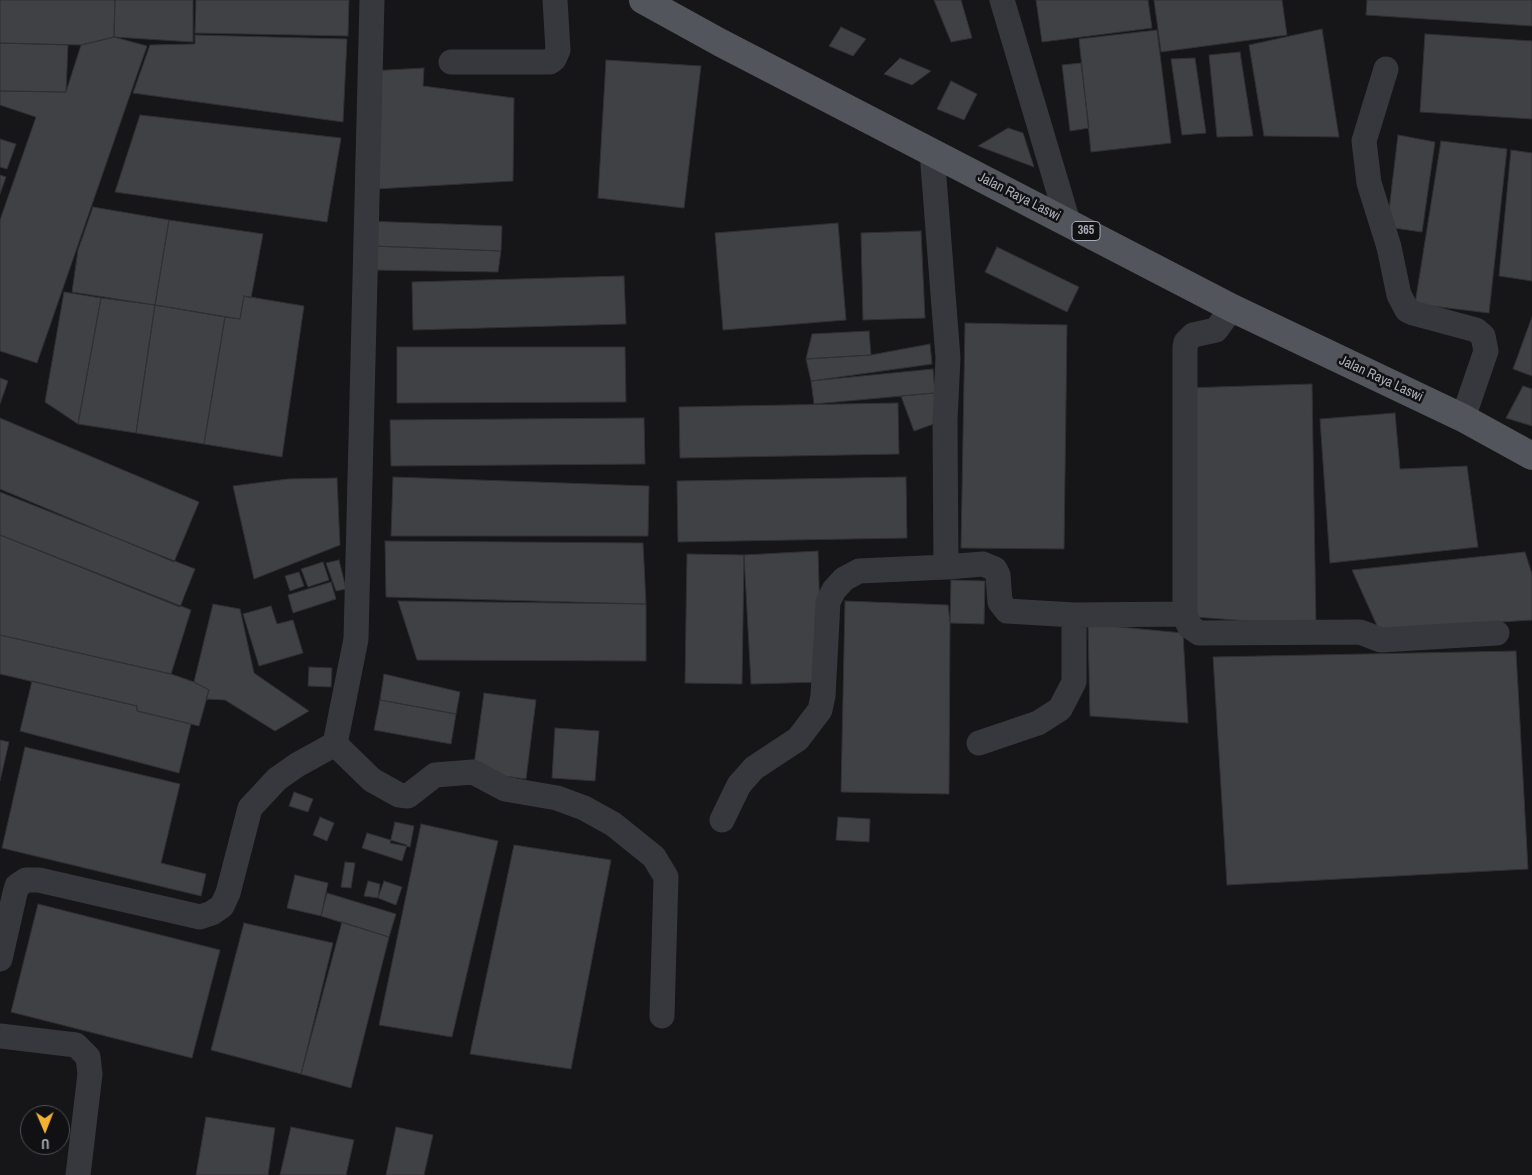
<!DOCTYPE html>
<html>
<head>
<meta charset="utf-8">
<style>
	body { margin:0 }
	#map { position:relative; width:1532px; height:1175px; overflow:hidden; background:#161618; font-family:"Archivo Narrow",sans-serif }
	canvas { display:block }
	.north { position:absolute; left:20px; top:1105px; width:50px; height:50px; box-sizing:border-box; background:#111113; border:1px solid #4d4f55; border-radius:50%; rotate:179deg; font-size:14px; font-weight:700; line-height:20px; text-align:center; color:#a8adb8 }
	.north::after { content:''; display:block; margin:auto; width:18px; height:22px; background:#f2b134; clip-path:polygon(50% 0,100% 100%,50% 72%,0 100%) }
</style>
</head>
<body>
<div id="map">
<canvas width="1532" height="1175"></canvas>
<div class="north">U</div>
</div>
<script>
const ctx = document.querySelector('canvas').getContext('2d');
ctx.lineJoin = 'round';
function fillPath(path, color) {
  ctx.fillStyle = color;
  ctx.fill(path, 'evenodd');
}
function poly(rows) {
  const path = new Path2D();
  for (const r of rows) {
    path.moveTo(r[0], r[1]);
    for (let i = 2; i < r.length; i += 2) path.lineTo(r[i], r[i + 1]);
  }
  return path;
}
function strokePath(path, color, width, dash) {
  ctx.strokeStyle = color;
  ctx.lineWidth = width;
  ctx.lineCap = dash ? 'butt' : 'round';
  ctx.setLineDash(dash || []);
  ctx.stroke(path);
}
function label(font, color, halo, rows, align = 'center') {
  ctx.font = font + ' "Archivo Narrow",sans-serif';
  ctx.lineWidth = 5;
  ctx.setLineDash([]);
  ctx.textBaseline = 'middle';
  ctx.strokeStyle = halo;
  ctx.fillStyle = color;
  for (const [text, x, y, turn = 0] of rows) {
    ctx.save();
    ctx.translate(x, y);
    ctx.rotate((+turn || 0) * Math.PI / 180);
    ctx.textAlign = isNaN(turn) ? turn : align;
    if (halo) ctx.strokeText(text, 0, 0);
    ctx.fillText(text, 0, 0);
    ctx.restore();
  }
}
const building = poly([
	[0,0,115,0,114,37,81,45,0,43,0,0],
	[115,0,193,0,193,42,114,37,115,0],
	[196,0,349,0,348,36,195,33,196,0],
	[934,0,961,0,972,38,951,42,934,0],
	[1036,0,1148,0,1152,28,1042,42,1036,0],
	[1154,0,1282,0,1287,35,1161,52,1154,0],
	[1367,0,1532,0,1532,26,1366,15,1367,0],
	[841,27,866,39,853,56,829,46,841,27],
	[1322,29,1339,137,1264,136,1249,45,1322,29],
	[1157,30,1171,143,1091,152,1079,39,1157,30],
	[1425,34,1532,41,1532,119,1420,112,1425,34],
	[195,35,347,39,343,122,133,93,150,45,195,44,195,35],
	[114,37,147,46,37,363,0,351,0,220,36,117,0,105,0,91,66,92,81,45,114,37],
	[0,43,68,45,66,92,0,91,0,43],
	[1240,52,1253,136,1217,137,1209,55,1240,52],
	[900,58,931,71,912,85,884,74,900,58],
	[1195,58,1206,133,1182,135,1171,59,1195,58],
	[606,60,701,66,684,208,598,198,606,60],
	[1081,63,1089,128,1070,131,1062,65,1081,63],
	[424,68,423,86,514,98,513,181,376,189,370,71,424,68],
	[951,81,977,94,964,120,937,109,951,81],
	[140,115,341,138,327,222,115,192,140,115],
	[1008,128,1023,133,1034,167,978,146,1008,128],
	[1398,135,1435,142,1422,232,1387,227,1398,135],
	[0,139,16,144,7,169,0,167,0,139],
	[1441,141,1507,149,1489,313,1415,304,1441,141],
	[1511,150,1532,153,1532,281,1499,276,1511,150],
	[0,175,6,177,0,194,0,175],
	[93,207,169,220,155,305,72,292,78,250,93,207],
	[169,220,263,234,251,298,244,296,240,319,155,305,169,220],
	[365,221,502,226,501,251,373,246,365,221],
	[838,223,846,320,723,330,715,233,838,223],
	[921,231,925,318,863,320,861,233,921,231],
	[373,246,501,251,498,272,372,270,373,246],
	[997,247,1079,287,1067,312,985,272,997,247],
	[624,276,626,324,413,330,412,282,624,276],
	[64,292,101,298,78,424,45,402,64,292],
	[244,296,304,306,282,457,204,444,225,317,240,319,244,296],
	[101,298,155,305,136,433,78,424,101,298],
	[155,305,225,317,204,444,136,433,155,305],
	[1532,317,1532,376,1513,369,1532,317],
	[965,323,1067,325,1064,549,961,548,965,323],
	[869,331,871,355,806,359,812,334,869,331],
	[930,344,932,364,811,381,806,359,871,355,930,344],
	[397,347,625,347,626,402,397,403,397,347],
	[933,369,935,393,814,404,811,381,933,369],
	[0,378,8,381,0,404,0,378],
	[1312,384,1316,626,1195,617,1184,388,1312,384],
	[1523,386,1532,389,1532,426,1506,418,1523,386],
	[935,393,945,420,914,431,901,396,935,393],
	[898,403,899,454,680,458,679,407,898,403],
	[1395,413,1400,469,1467,466,1478,547,1330,563,1320,419,1395,413],
	[0,418,199,502,174,562,0,489,0,418],
	[644,418,645,464,391,466,390,420,644,418],
	[393,477,649,486,648,536,391,536,393,477],
	[906,477,907,538,678,542,677,481,906,477],
	[337,478,340,545,254,579,233,486,288,479,337,478],
	[0,492,195,569,180,607,0,535,0,492],
	[0,535,191,610,171,674,0,635,0,535],
	[385,541,643,543,646,604,386,597,385,541],
	[818,551,822,682,751,684,744,555,818,551],
	[1525,552,1532,574,1532,620,1379,630,1352,570,1525,552],
	[687,554,744,555,742,684,685,683,687,554],
	[339,560,346,589,336,591,326,563,339,560],
	[323,562,329,580,308,587,301,569,323,562],
	[299,572,304,586,290,591,285,576,299,572],
	[951,580,985,581,984,624,950,623,951,580],
	[331,582,336,599,293,613,288,595,331,582],
	[398,601,646,604,646,661,417,660,398,601],
	[845,601,948,605,950,623,949,794,841,792,845,601],
	[213,604,240,609,254,673,309,711,275,731,225,700,206,699,209,690,194,682,213,604],
	[271,606,277,624,293,620,303,653,259,666,243,614,271,606],
	[1088,624,1183,633,1188,723,1090,716,1088,624],
	[0,635,171,674,194,682,209,690,199,726,137,711,137,706,0,674,0,635],
	[1516,651,1528,869,1227,885,1213,657,1516,651],
	[309,667,332,668,331,687,308,686,309,667],
	[384,674,460,692,456,714,380,700,384,674],
	[32,681,137,706,137,711,191,724,179,773,20,731,32,681],
	[484,693,536,700,526,779,473,772,484,693],
	[380,700,456,714,451,744,374,730,380,700],
	[555,728,599,731,595,781,552,778,555,728],
	[0,740,9,742,0,781,0,740],
	[25,747,180,784,161,863,206,874,201,896,2,848,25,747],
	[294,792,313,799,308,812,289,806,294,792],
	[320,817,334,823,327,841,313,835,320,817],
	[838,817,870,819,869,842,836,840,838,817],
	[395,822,414,826,410,847,390,843,395,822],
	[421,824,498,841,452,1037,379,1025,421,824],
	[367,833,407,845,402,861,362,848,367,833],
	[514,845,611,860,571,1069,470,1054,514,845],
	[345,862,355,863,351,888,341,887,345,862],
	[295,875,328,883,321,916,287,908,295,875],
	[368,881,380,884,378,898,364,896,368,881],
	[384,881,402,887,396,905,378,898,384,881],
	[327,893,396,914,389,937,321,916,327,893],
	[38,904,220,950,192,1058,11,1012,38,904],
	[342,922,389,937,351,1088,301,1074,342,922],
	[244,923,333,943,301,1074,211,1050,244,923],
	[206,1117,275,1128,268,1175,196,1175,206,1117],
	[291,1127,354,1140,346,1175,280,1175,291,1127],
	[396,1127,433,1135,424,1175,386,1175,396,1127]
]);
fillPath(building, '#404145');
strokePath(building, '#303034', 1);
strokePath(poly([
	[1002,0,1068,222],
	[451,62,550,62,554,59,558,50,555,0],
	[1386,69,1364,141,1369,183,1389,247,1399,295,1407,310,1413,313,1476,330,1483,336,1486,351,1463,418],
	[1232,308,1216,330,1193,335,1186,342,1185,347,1185,614,1189,626,1199,633,1360,632,1381,640,1497,633],
	[946,567,983,564,995,569,998,575,1000,602,1007,611,1074,615],
	[979,743,1038,723,1060,709,1074,682,1074,615,1185,614],
	[335,744,372,780,399,795,408,796,435,775,473,772,505,789,557,798,584,808,613,824,654,857,666,877,662,1016],
	[722,820,739,785,754,768,798,739,820,710,823,696,828,602,834,590,844,579,859,571,946,567,945,420,948,358,932,152],
	[0,959,15,893,17,886,26,880,39,880,200,917,212,913,222,906,228,893,250,808,277,779,297,765,335,744,356,639,372,0],
	[0,1036,76,1045,88,1057,90,1074,78,1175]
]), '#37383d', 25);
strokePath(poly([
	[643,0,721,43,1232,308,1463,418,1532,456]
]), '#53555c', 28);
for (const [x, y, w] of [
	[1086,231,28]
]) {
  const box = new Path2D();
  box.roundRect(x - w / 2, y - 9.5, w, 19, 4);
  ctx.fillStyle = '#111113';
  ctx.fill(box);
  strokePath(box, '#a8adb8', 1);
}
label('bold 12px', '#a8adb8', null, [
	["365",1086,231]
]);
label('14px', '#a8adb8', '#111113', [
	["Jalan Raya Laswi",1019,197,27],
	["Jalan Raya Laswi",1381,379,25]
]);
</script>
</body>
</html>
